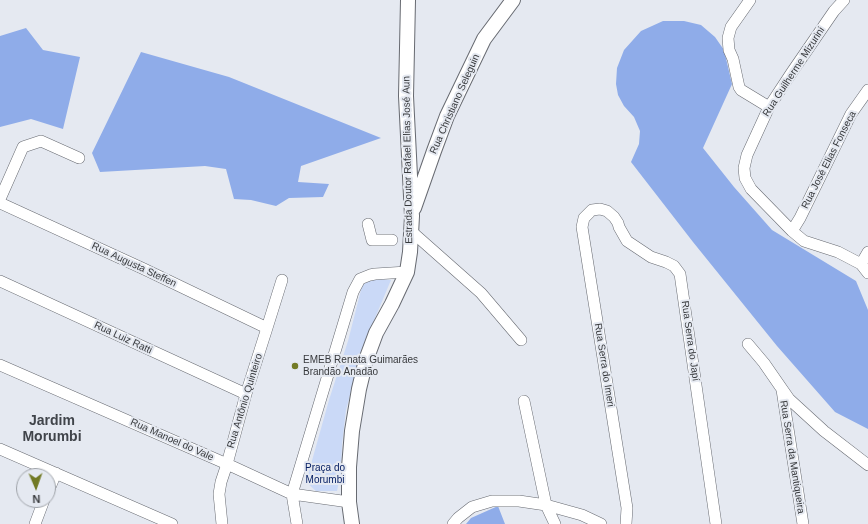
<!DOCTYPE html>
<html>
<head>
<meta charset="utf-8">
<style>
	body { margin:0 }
	#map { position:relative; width:868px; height:524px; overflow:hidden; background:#e5e9f1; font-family:Helvetica,sans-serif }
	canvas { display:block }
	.north { position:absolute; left:16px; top:468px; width:40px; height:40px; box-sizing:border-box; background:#e5e9f1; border:1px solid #9fa3a9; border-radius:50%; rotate:178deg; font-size:11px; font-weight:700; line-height:16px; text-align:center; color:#37393c }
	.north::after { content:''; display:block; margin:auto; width:14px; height:18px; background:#727a25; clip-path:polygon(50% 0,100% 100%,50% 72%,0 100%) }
</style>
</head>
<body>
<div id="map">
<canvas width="868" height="524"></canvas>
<div class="north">N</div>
</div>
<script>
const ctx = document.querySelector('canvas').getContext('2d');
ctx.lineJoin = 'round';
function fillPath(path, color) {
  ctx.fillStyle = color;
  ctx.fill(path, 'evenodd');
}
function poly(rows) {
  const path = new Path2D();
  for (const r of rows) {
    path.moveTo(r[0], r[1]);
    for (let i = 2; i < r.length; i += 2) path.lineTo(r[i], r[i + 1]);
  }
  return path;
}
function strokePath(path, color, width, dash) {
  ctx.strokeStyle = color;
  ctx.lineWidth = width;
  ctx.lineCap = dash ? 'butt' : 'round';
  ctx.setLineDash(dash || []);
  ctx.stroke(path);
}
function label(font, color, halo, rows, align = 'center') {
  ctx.font = font + ' Helvetica,sans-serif';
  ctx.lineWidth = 4;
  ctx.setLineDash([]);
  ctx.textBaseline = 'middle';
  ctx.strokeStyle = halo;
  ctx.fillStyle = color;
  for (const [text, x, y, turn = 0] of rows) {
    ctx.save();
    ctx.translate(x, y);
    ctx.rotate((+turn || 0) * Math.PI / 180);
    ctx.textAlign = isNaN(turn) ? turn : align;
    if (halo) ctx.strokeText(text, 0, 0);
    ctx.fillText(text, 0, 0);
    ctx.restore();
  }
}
fillPath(poly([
	[370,279,391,280,362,349,355,377,346,410,342,444,341,472,337,491,316,491,306,482,329,400,348,341,362,286]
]), '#cad9f7');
fillPath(poly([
	[663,21,684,21,701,25,715,37,724,50,732,84,703,148,734,187,772,230,856,281,868,310,868,429,835,412,777,346,693,242,631,162,639,144,640,131,634,117,624,106,618,95,616,84,617,68,624,50,641,31],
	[26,28,43,50,80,57,63,129,31,119,0,127,0,36],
	[141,52,229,77,381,138,301,166,298,182,329,184,323,197,289,198,276,206,251,200,234,199,226,169,205,166,100,172,92,153],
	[498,506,505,524,466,524,471,518]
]), '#8face9');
const minor = poly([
	[750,0,731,27,728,38,729,50,733,59,739,87,741,90,769,107],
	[844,0,834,11,792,72,769,107,747,155,744,168,745,178,751,189,792,231,804,241,838,252,861,264,868,273],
	[0,199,23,147,41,141,79,158],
	[0,203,144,269,267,328],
	[368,224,372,240,392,240],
	[411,231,481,293,521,340],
	[792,231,800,218,851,114,868,90],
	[861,264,868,252],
	[0,281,246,394],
	[748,344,764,363,782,389,789,399,824,431,868,465],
	[0,365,227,464,292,494,349,502],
	[782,390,803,524],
	[524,401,546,505,555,524],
	[0,449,172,524],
	[48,492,56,473],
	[35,524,44,500],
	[222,524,219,494,221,482,227,464,246,394,267,328,282,280],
	[297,524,292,494,353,292,360,279,370,275,375,274,407,272],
	[453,524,458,518,472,507,492,501,519,501,546,505,582,515,601,524],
	[626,524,627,508,582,227,584,218,592,210,600,209,607,211,614,217,618,223,619,227,627,241,651,257,666,262,674,266,680,274,716,524]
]);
const major = poly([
	[414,208,434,151,447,116,484,39,513,0],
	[352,524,349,502,349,467,352,431,359,389,366,360,376,333,392,304,407,272,410,252,412,216,406,96,408,0]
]);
strokePath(minor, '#676a71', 12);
strokePath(major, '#676a71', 16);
strokePath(minor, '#fff', 11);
strokePath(major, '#fff', 14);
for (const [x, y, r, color] of [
	[295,366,4,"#727a25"]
]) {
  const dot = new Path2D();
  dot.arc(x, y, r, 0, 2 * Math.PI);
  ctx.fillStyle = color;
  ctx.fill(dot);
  strokePath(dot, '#e5e9f1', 1.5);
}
label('10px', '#37393c', '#e5e9f1', [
	["Rua Guilherme Mizurini",794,72,-57],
	["Rua Christiano Seleguin",455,104,-66],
	["Estrada Doutor Rafael Elias José Aun",408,160,-91],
	["Rua José Elias Fonseca",829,160,-63],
	["Rua Augusta Steffen",134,265,25],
	["Rua Luiz Ratti",123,338,25],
	["Rua Serra do Japí",690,341,82],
	["Rua Serra do Imeri",604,365,81],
	["Rua Antônio Quinteiro",245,401,-73],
	["Rua Manoel do Vale",172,440,24],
	["Rua Serra da Mantiqueira",792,457,81]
]);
label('10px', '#37393c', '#e5e9f1', [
	["EMEB Renata Guimarães",303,360],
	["Brandão Anadão",303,372]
], 'left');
label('10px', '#082165', '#e5e9f1', [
	["Praça do",325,468],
	["Morumbi",325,480]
]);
label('bold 14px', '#40444a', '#e5e9f1', [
	["Jardim",52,421],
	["Morumbi",52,437]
]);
</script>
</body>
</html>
